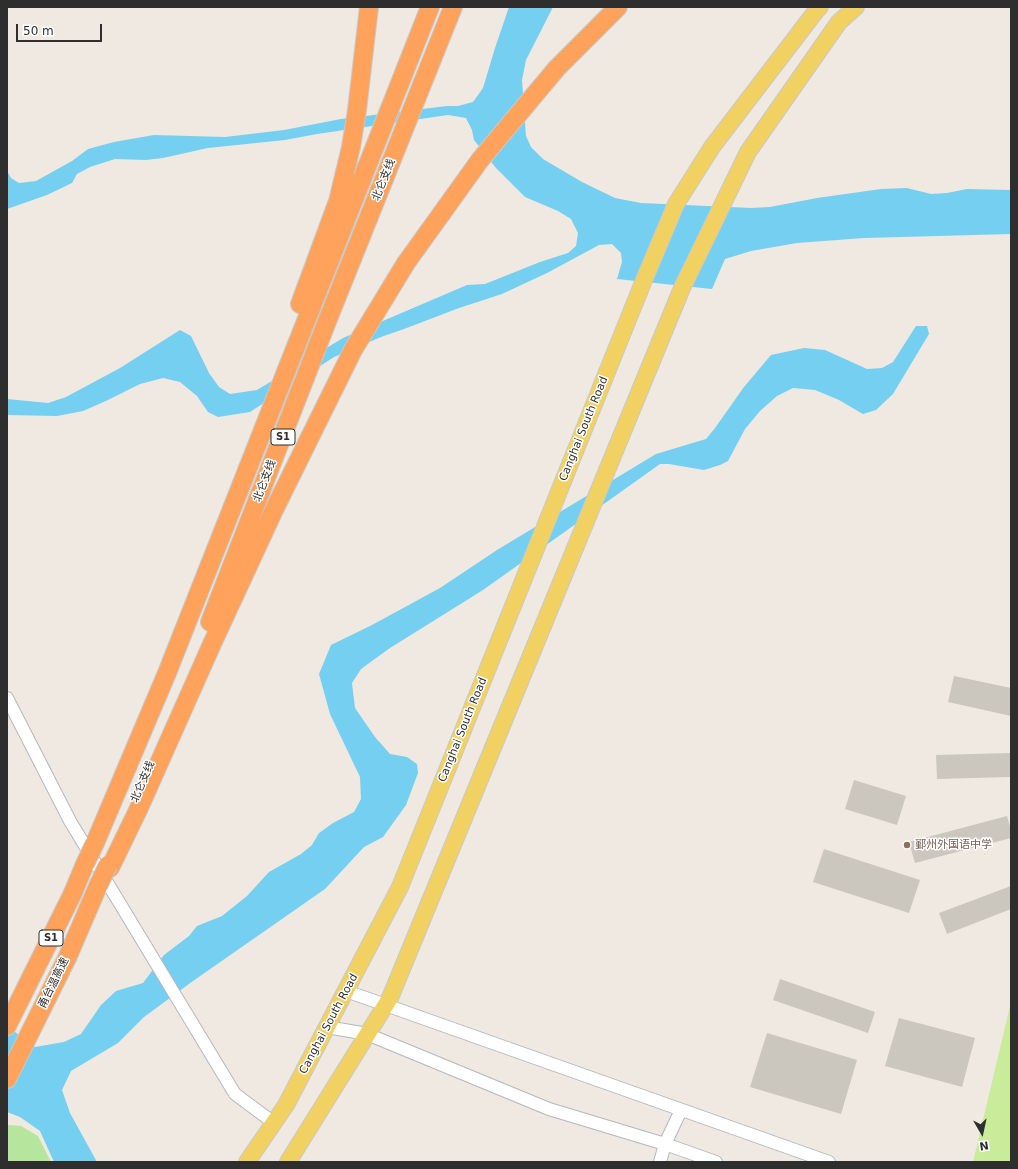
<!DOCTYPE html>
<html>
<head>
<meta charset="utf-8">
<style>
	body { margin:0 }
	#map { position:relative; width:1018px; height:1169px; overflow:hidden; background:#efe9e1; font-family:"DejaVu Sans",sans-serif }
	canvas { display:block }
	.frame { position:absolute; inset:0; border:8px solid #2e2e2e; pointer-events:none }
	.north { position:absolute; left:962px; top:1113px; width:40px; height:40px; -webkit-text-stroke:3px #fff; paint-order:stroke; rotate:171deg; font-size:11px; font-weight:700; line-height:16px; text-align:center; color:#2e2e2e }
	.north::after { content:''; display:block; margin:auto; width:14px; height:18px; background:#2e2e2e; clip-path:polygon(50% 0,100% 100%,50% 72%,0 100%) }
	.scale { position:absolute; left:16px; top:24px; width:86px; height:18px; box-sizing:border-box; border:2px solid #2e2e2e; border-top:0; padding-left:5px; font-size:12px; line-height:14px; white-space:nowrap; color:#2e2e2e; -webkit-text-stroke:3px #fff; paint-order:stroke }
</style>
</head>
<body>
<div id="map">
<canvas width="1018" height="1169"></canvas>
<div class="frame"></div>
<div class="north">N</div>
<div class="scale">50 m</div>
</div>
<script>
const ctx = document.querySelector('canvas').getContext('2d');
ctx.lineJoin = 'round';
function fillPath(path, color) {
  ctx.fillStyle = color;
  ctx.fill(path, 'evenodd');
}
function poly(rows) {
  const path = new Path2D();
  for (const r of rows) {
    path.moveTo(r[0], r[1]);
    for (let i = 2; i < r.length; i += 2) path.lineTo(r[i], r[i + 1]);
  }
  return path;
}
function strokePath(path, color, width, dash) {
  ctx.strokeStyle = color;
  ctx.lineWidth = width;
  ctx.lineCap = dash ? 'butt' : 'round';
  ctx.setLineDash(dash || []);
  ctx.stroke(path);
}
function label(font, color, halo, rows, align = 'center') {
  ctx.font = font + ' "DejaVu Sans","Noto Sans SC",sans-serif';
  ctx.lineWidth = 3;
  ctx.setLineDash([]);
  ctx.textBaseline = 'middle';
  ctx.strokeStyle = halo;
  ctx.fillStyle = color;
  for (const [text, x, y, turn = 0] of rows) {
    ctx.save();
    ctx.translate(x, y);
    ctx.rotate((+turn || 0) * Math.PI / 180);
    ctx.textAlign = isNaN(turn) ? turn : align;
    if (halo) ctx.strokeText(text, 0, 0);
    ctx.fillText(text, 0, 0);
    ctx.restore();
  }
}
fillPath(poly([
	[9,1125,21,1126,38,1136,51,1162,7,1162,7,1126]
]), '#b6e59e');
fillPath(poly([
	[1011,1002,1011,1162,973,1162]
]), '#c9ec9a');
fillPath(poly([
	[509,7,553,7,526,60,522,80,526,136,531,147,543,159,582,182,615,198,641,203,751,208,770,207,817,198,881,189,907,188,931,194,947,193,967,189,1011,190,1011,234,864,238,797,243,751,251,725,259,712,289,617,279,622,262,621,253,612,244,599,245,547,273,502,294,459,308,404,329,381,337,334,357,250,412,218,417,208,412,197,396,180,382,163,378,140,384,108,400,83,411,57,416,7,415,7,399,48,403,66,397,120,368,180,330,191,336,209,373,219,387,230,394,257,390,343,338,467,285,485,284,540,262,568,253,576,246,578,233,571,219,558,211,525,197,496,168,474,140,472,130,466,118,448,115,317,134,285,140,208,148,163,158,146,160,115,159,90,167,77,174,72,183,47,195,7,209,7,171,11,178,19,183,36,181,72,161,88,149,114,142,154,135,225,137,284,130,341,119,447,106,458,106,473,102,483,88,495,48],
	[916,326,927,326,929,334,893,394,876,410,863,414,839,400,815,390,793,388,777,396,760,411,745,429,728,461,720,465,704,470,669,464,660,464,483,590,390,648,361,669,352,683,355,708,375,737,390,754,407,757,417,764,418,773,406,805,383,837,364,847,325,889,193,981,144,1017,118,1043,71,1071,62,1090,70,1113,97,1162,54,1162,40,1131,20,1117,7,1112,7,1026,35,1047,64,1042,81,1034,101,1005,116,991,143,983,164,955,189,936,197,926,222,916,247,896,269,872,301,854,312,845,319,833,333,823,354,812,361,799,360,777,330,714,319,674,331,645,372,625,440,588,497,550,656,454,706,439,715,428,744,387,771,355,804,348,825,350,867,369,882,368,893,362]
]), '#75cff0');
fillPath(poly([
	[954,676,1011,688,1011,716,948,702],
	[1011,753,1011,777,937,779,936,755],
	[854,780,906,796,897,825,845,809],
	[1007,816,1011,830,1011,838,915,863,909,842],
	[824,849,920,880,909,913,813,882],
	[1011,886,1011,909,947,934,939,913],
	[780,979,875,1012,868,1033,773,1000],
	[899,1018,975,1038,962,1087,885,1066],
	[767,1033,857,1060,841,1114,750,1087]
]), '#cbc7bf');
const minor = poly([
	[7,698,70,821,235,1094,274,1123],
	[346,991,829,1162],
	[327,1027,367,1034,549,1109,665,1144,716,1162],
	[660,1162,665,1144,681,1110]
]);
const major = poly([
	[247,1162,286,1105,400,887,644,280,676,204,712,147,816,11,820,7],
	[288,1162,390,998,682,288,748,152,839,22,856,7]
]);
const highway = poly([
	[300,304,338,201,351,147,357,110,369,7],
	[210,622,326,324,453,7],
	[95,843,167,673,430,7],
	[110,868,139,808,212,644,274,510,353,350,406,263,480,160,557,68,618,7],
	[7,1026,72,895,85,864],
	[7,1079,68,956,98,886]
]);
strokePath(minor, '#b4b7c1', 14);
strokePath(major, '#c9c9c9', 18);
strokePath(highway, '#c9c9c9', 20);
strokePath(minor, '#fff', 12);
strokePath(major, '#f2d163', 16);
strokePath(highway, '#ffa35c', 18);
const highwayBridge = poly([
	[85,864,95,843],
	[98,886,108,865]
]);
strokePath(highwayBridge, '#c9c9c9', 20, []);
strokePath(highwayBridge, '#ffa35c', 18);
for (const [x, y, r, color] of [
	[907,845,4,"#8d6e63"]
]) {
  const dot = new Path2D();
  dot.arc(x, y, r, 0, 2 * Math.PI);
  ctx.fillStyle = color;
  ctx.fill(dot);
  strokePath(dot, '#fff', 1.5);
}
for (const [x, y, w] of [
	[283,437,24],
	[51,938,24]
]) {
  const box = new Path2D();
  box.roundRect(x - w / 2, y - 8, w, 16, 3);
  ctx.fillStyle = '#fff';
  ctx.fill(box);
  strokePath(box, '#2e2e2e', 1);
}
label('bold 10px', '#2e2e2e', null, [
	["S1",283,437],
	["S1",51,938]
]);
label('11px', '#2e2e2e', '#fff', [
	["北仑支线",384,180,-68],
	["Canghai South Road",584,429,-68],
	["北仑支线",265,481,-69],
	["Canghai South Road",463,730,-68],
	["北仑支线",143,782,-67],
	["甬台温高速",54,983,-64],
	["Canghai South Road",329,1024,-62]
]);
label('11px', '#785e54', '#fff', [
	["鄞州外国语中学",915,845]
], 'left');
</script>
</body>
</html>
